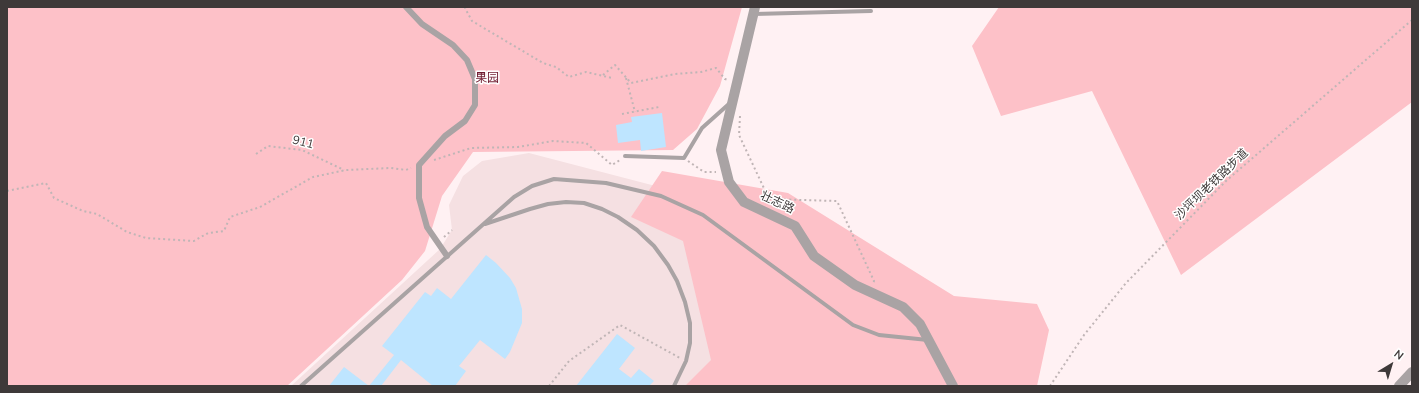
<!DOCTYPE html>
<html>
<head>
<meta charset="utf-8">
<style>
	body { margin:0 }
	#map { position:relative; width:1419px; height:393px; overflow:hidden; background:#fff1f3; font-family:"Nunito Sans",sans-serif }
	canvas { display:block }
	.frame { position:absolute; inset:0; border:8px solid #3e3939; pointer-events:none }
	.north { position:absolute; left:1371px; top:345px; width:40px; height:40px; -webkit-text-stroke:3px #fff; paint-order:stroke; rotate:38deg; font-size:11px; font-weight:700; line-height:16px; text-align:center; color:#3e3939 }
	.north::after { content:''; display:block; margin:auto; width:14px; height:18px; background:#3e3939; clip-path:polygon(50% 0,100% 100%,50% 72%,0 100%) }
</style>
</head>
<body>
<div id="map">
<canvas width="1419" height="393"></canvas>
<div class="frame"></div>
<div class="north">N</div>
</div>
<script>
const ctx = document.querySelector('canvas').getContext('2d');
ctx.lineJoin = 'round';
function fillPath(path, color) {
  ctx.fillStyle = color;
  ctx.fill(path, 'evenodd');
}
function poly(rows) {
  const path = new Path2D();
  for (const r of rows) {
    path.moveTo(r[0], r[1]);
    for (let i = 2; i < r.length; i += 2) path.lineTo(r[i], r[i + 1]);
  }
  return path;
}
function strokePath(path, color, width, dash) {
  ctx.strokeStyle = color;
  ctx.lineWidth = width;
  ctx.lineCap = dash ? 'butt' : 'round';
  ctx.setLineDash(dash || []);
  ctx.stroke(path);
}
function label(font, color, halo, rows, align = 'center') {
  ctx.font = font + ' "Nunito Sans","Noto Sans SC",sans-serif';
  ctx.lineWidth = 3;
  ctx.setLineDash([]);
  ctx.textBaseline = 'middle';
  ctx.strokeStyle = halo;
  ctx.fillStyle = color;
  for (const [text, x, y, turn = 0] of rows) {
    ctx.save();
    ctx.translate(x, y);
    ctx.rotate((+turn || 0) * Math.PI / 180);
    ctx.textAlign = isNaN(turn) ? turn : align;
    if (halo) ctx.strokeText(text, 0, 0);
    ctx.fillText(text, 0, 0);
    ctx.restore();
  }
}
fillPath(poly([
	[529,153,667,189,932,386,291,386,440,249,452,230,449,205,463,176,482,161]
]), '#f5e0e2');
fillPath(poly([
	[7,7,742,7,720,86,697,129,673,150,473,152,442,196,425,251,402,280,287,386,7,386],
	[999,7,1412,7,1412,102,1181,275,1092,91,1001,116,972,46],
	[662,171,788,193,954,296,1037,304,1049,330,1037,386,685,386,711,360,683,241,631,217]
]), '#fdc1c8');
fillPath(poly([
	[662,113,666,147,641,151,640,140,618,143,616,125,632,122,631,117],
	[486,255,496,263,510,278,516,288,522,309,522,323,510,352,505,359,480,340,459,366,466,371,455,386,433,386,401,360,381,386,369,386,394,355,382,346,425,292,431,296,437,288,451,299],
	[617,334,635,348,619,369,631,378,639,369,654,381,649,386,576,386],
	[344,367,369,386,329,386]
]), '#bee5ff');
strokePath(poly([
	[466,7,465,8,472,21,543,63,556,67,569,77,586,72,612,78],
	[603,75,615,65,631,83,675,74,701,72,716,68,725,79,728,80],
	[626,78,635,112],
	[622,114,659,107],
	[740,116,739,135,769,199,837,201,874,281,873,284],
	[256,154,268,146,302,150,344,170],
	[434,160,471,148,518,147,553,141,586,143,612,165,620,160],
	[688,161,704,172,716,172],
	[7,191,46,183,54,198,83,211,97,214,127,232,146,238,194,241,208,233,224,231,230,217,260,207,313,177,346,170,391,168,406,170,411,168],
	[444,237,452,230],
	[549,386,569,361,620,325,680,358],
	[1050,386,1084,335,1126,283,1226,181,1412,20]
]), '#c0b5b6', 2, [2, 3]);
strokePath(poly([
	[754,14,871,11],
	[625,156,684,158,702,128,730,103],
	[485,224,530,209,548,204,566,202,584,203,602,209,618,217,637,230,654,246,668,265,677,281,685,302,690,323,690,343,686,361,674,386],
	[301,386,514,197,532,186,554,179,606,183,661,196,703,215,853,325,879,335,928,340]
]), '#a9a3a4', 4);
strokePath(poly([
	[406,7,422,24,453,45,467,60,475,79,475,105,465,121,445,136,419,165,419,198,427,227,447,256]
]), '#a9a3a4', 6);
strokePath(poly([
	[755,7,721,150,729,182,744,202,795,226,814,256,855,285,903,307,920,324,953,386],
	[1399,386,1412,372]
]), '#a9a3a4', 10);
label('12px', '#701a2f', '#fff', [
	["果园",487,79]
]);
label('12px', '#3e3939', '#fff', [
	["911",303,143,14],
	["沙坪坝老铁路步道",1212,185,-44],
	["壮志路",777,203,25]
]);
</script>
</body>
</html>
